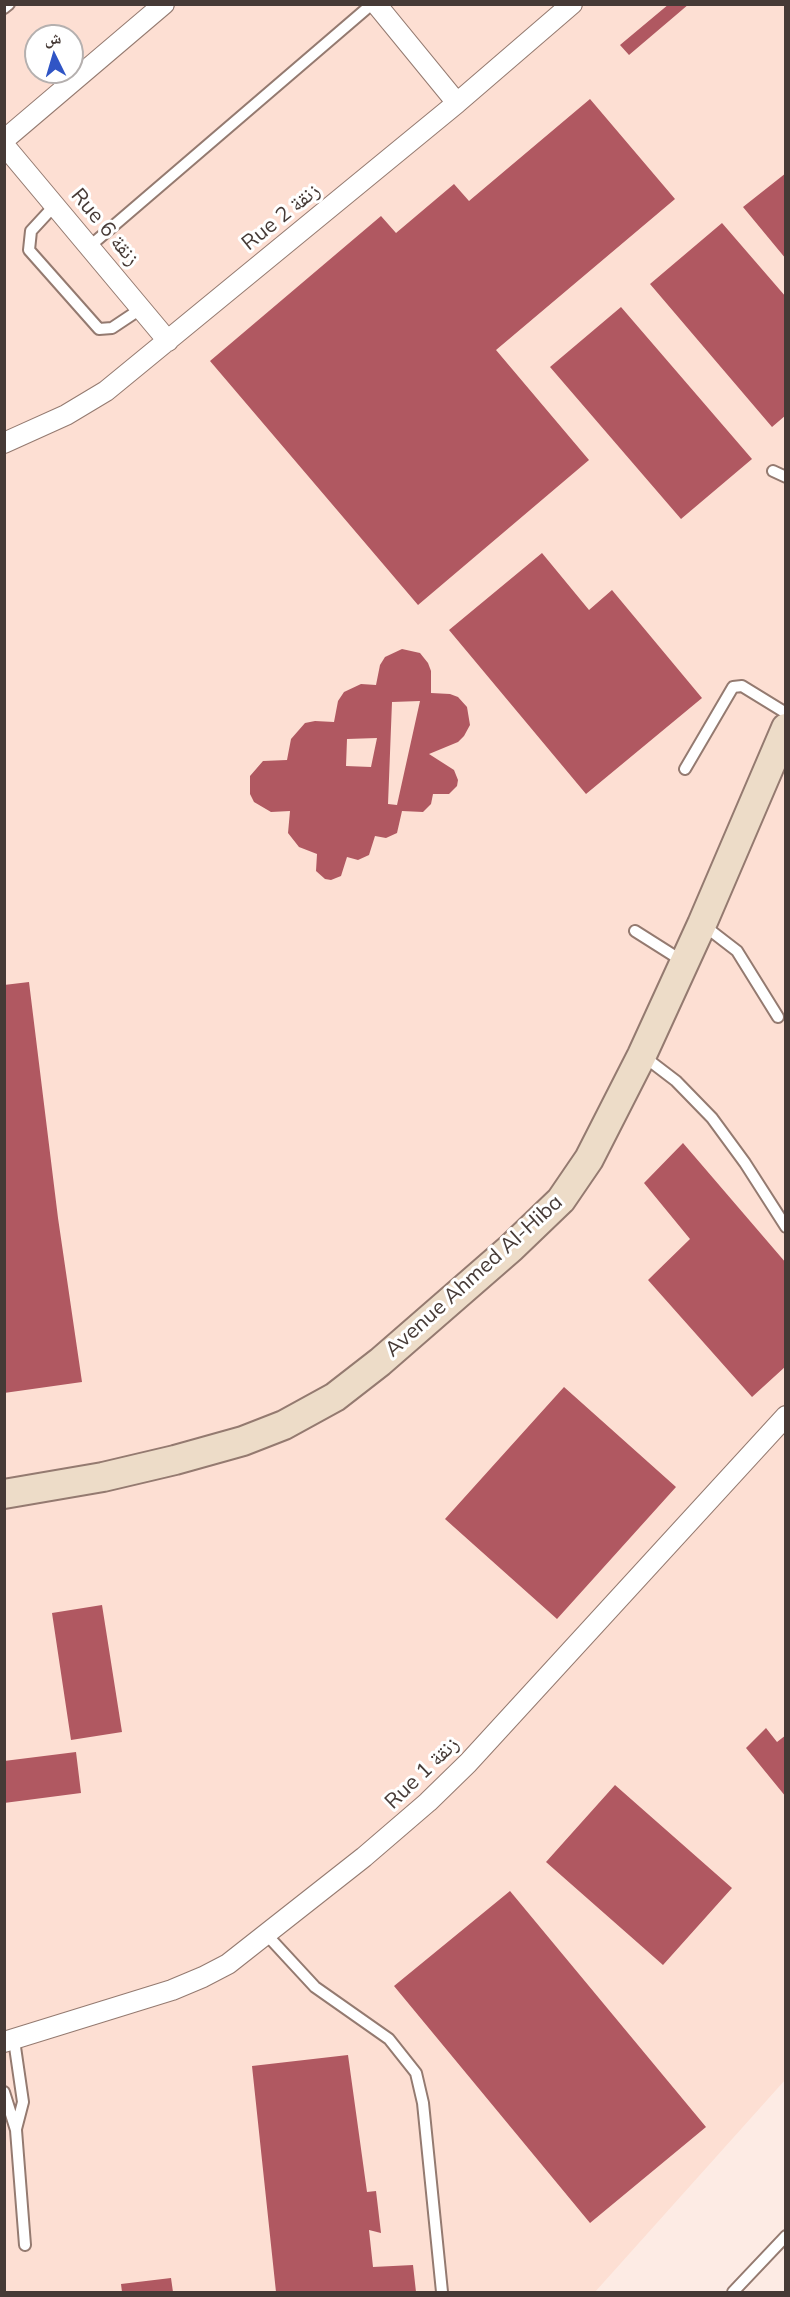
<!DOCTYPE html>
<html>
<head>
<meta charset="utf-8">
<style>
	body { margin:0 }
	#map { position:relative; width:790px; height:2297px; overflow:hidden; background:#fdebe4; font-family:Mulish,"Noto Naskh Arabic",sans-serif }
	canvas { display:block }
	.frame { position:absolute; inset:0; border:6px solid #463a36; pointer-events:none }
	.north { position:absolute; left:24px; top:24px; width:60px; height:60px; box-sizing:border-box; background:#fff; border:2px solid #b5b0af; border-radius:50%; rotate:355deg; font-size:16px; font-weight:700; line-height:24px; text-align:center; color:#463a36 }
	.north::after { content:''; display:block; margin:auto; width:21px; height:27px; background:#3055c5; clip-path:polygon(50% 0,100% 100%,50% 72%,0 100%) }
</style>
</head>
<body>
<div id="map">
<canvas width="790" height="2297"></canvas>
<div class="frame"></div>
<div class="north">ش</div>
</div>
<script>
const ctx = document.querySelector('canvas').getContext('2d');
ctx.lineJoin = 'round';
function fillPath(path, color) {
  ctx.fillStyle = color;
  ctx.fill(path, 'evenodd');
}
function poly(rows) {
  const path = new Path2D();
  for (const r of rows) {
    path.moveTo(r[0], r[1]);
    for (let i = 2; i < r.length; i += 2) path.lineTo(r[i], r[i + 1]);
  }
  return path;
}
function strokePath(path, color, width, dash) {
  ctx.strokeStyle = color;
  ctx.lineWidth = width;
  ctx.lineCap = dash ? 'butt' : 'round';
  ctx.setLineDash(dash || []);
  ctx.stroke(path);
}
function label(font, color, halo, rows, align = 'center') {
  ctx.font = font + ' Mulish,"Noto Naskh Arabic",sans-serif';
  ctx.lineWidth = 6;
  ctx.setLineDash([]);
  ctx.textBaseline = 'middle';
  ctx.strokeStyle = halo;
  ctx.fillStyle = color;
  for (const [text, x, y, turn = 0] of rows) {
    ctx.save();
    ctx.translate(x, y);
    ctx.rotate((+turn || 0) * Math.PI / 180);
    ctx.textAlign = isNaN(turn) ? turn : align;
    if (halo) ctx.strokeText(text, 0, 0);
    ctx.fillText(text, 0, 0);
    ctx.restore();
  }
}
fillPath(poly([
	[5,5,785,5,785,2080,595,2292,5,2292],
	[36,36,72,36,72,72,36,72]
]), '#fddfd3');
fillPath(poly([
	[669,4,689,4,629,55,620,45],
	[590,99,675,199,496,350,589,460,418,605,210,361,381,216,396,233,454,184,469,201],
	[786,173,786,259,743,207],
	[722,223,786,297,786,415,772,427,650,284],
	[621,307,752,459,681,519,550,367],
	[542,553,589,610,612,590,702,698,586,794,449,630],
	[402,649,420,653,428,663,431,671,431,693,450,694,458,697,467,707,470,725,464,736,458,742,429,754,454,770,458,780,457,786,449,794,433,794,431,804,423,812,402,811,397,833,386,838,375,836,369,855,358,860,347,857,341,876,331,880,325,879,316,871,317,854,299,847,288,833,290,811,271,812,254,802,250,794,250,776,263,761,287,760,291,739,305,723,315,721,334,722,338,701,344,692,361,684,376,685,380,665,385,657],
	[420,701,397,805,388,804,392,702],
	[377,738,371,767,346,766,347,739],
	[29,982,58,1218,82,1382,4,1393,4,985],
	[683,1143,786,1263,786,1366,752,1397,648,1280,690,1239,644,1183],
	[564,1387,676,1487,557,1619,445,1519],
	[102,1605,122,1732,71,1740,52,1613],
	[766,1728,777,1742,786,1735,786,1797,746,1748],
	[76,1752,81,1793,4,1803,4,1761],
	[615,1785,732,1888,663,1965,546,1862],
	[510,1891,706,2127,590,2223,394,1986],
	[348,2055,367,2192,376,2191,381,2233,369,2230,373,2267,413,2265,416,2292,276,2292,252,2066],
	[171,2278,173,2292,122,2292,121,2284]
]), '#b05861');
const lane = poly([
	[4,8,9,4],
	[55,205,31,231,29,250,99,329,112,328,142,308],
	[90,246,372,4],
	[773,471,786,477],
	[685,769,733,687,742,686,786,713],
	[702,924,737,951,778,1017],
	[635,931,684,962],
	[642,1055,676,1081,712,1118,745,1163,786,1227],
	[266,1934,315,1987,389,2039,416,2073,423,2103,442,2292],
	[14,2040,23,2102,16,2129],
	[4,2092,16,2130,25,2245],
	[733,2292,786,2236]
]);
const street = poly([
	[376,4,457,103],
	[4,140,164,4],
	[4,145,168,341],
	[4,443,66,415,106,391,457,103,572,4],
	[4,2042,172,1990,203,1977,228,1964,364,1857,428,1802,468,1763,786,1416]
]);
const secondary = poly([
	[4,1494,103,1477,175,1460,243,1441,284,1425,335,1397,380,1362,511,1248,561,1200,589,1159,642,1055,702,924,786,728]
]);
strokePath(lane, '#947a70', 14);
strokePath(street, '#947a70', 22);
strokePath(secondary, '#947a70', 32);
strokePath(lane, '#fff', 10);
strokePath(street, '#fff', 20);
strokePath(secondary, '#eddcc8', 28);
label('21px', '#463a36', '#fff', [
	["Rue 2 زنقة",281,217,-39],
	["Rue 6 زنقة",105,227,50],
	["Avenue Ahmed Al-Hiba",474,1276,-42],
	["Rue 1 زنقة",422,1773,-44]
]);
</script>
</body>
</html>
